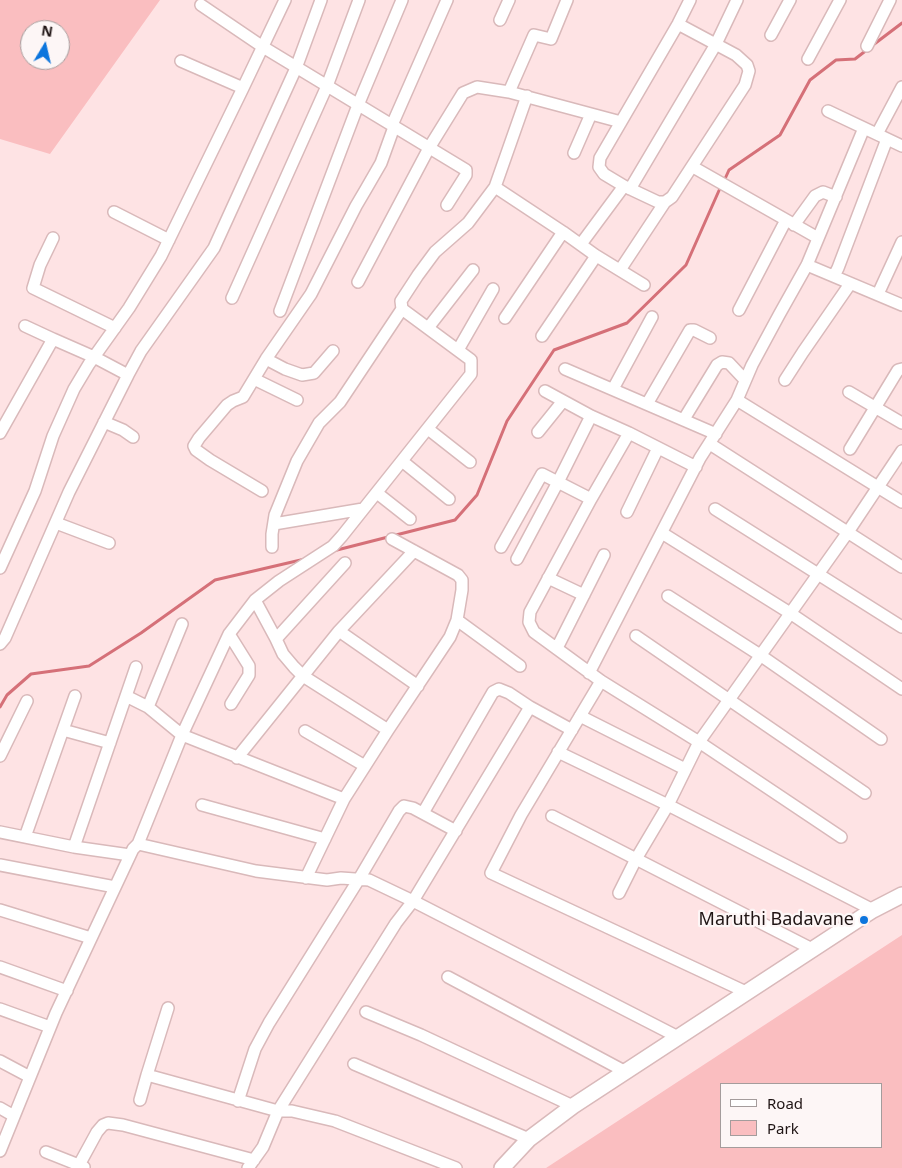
<!DOCTYPE html>
<html>
<head>
<meta charset="utf-8">
<style>
	body { margin:0 }
	#map { position:relative; width:902px; height:1168px; overflow:hidden; background:#fee3e4; font-family:"Noto Sans",sans-serif }
	canvas { display:block }
	.legend { position:absolute; left:720px; top:1083px; width:162px; height:65px; box-sizing:border-box; background:#fdf6f6; border:1px solid #a49c9c; margin:0; padding:6px 9px; list-style:none; font-size:15px; color:#1f1414 }
	.legend li { display:flex; align-items:center; gap:10px; height:25px }
	.legend b { width:25px; border:1px solid #a49c9c }
	.north { position:absolute; left:20px; top:20px; width:50px; height:50px; box-sizing:border-box; background:#fdf6f6; border:1px solid #a49c9c; border-radius:50%; rotate:9deg; font-size:14px; font-weight:700; line-height:20px; text-align:center; color:#1f1414 }
	.north::after { content:''; display:block; margin:auto; width:18px; height:22px; background:#0c75dd; clip-path:polygon(50% 0,100% 100%,50% 72%,0 100%) }
</style>
</head>
<body>
<div id="map">
<canvas width="902" height="1168"></canvas>
<ul class="legend">
<li><b style="height:6px;background:#fff"></b>Road</li>
<li><b style="height:14px;background:#fabec0"></b>Park</li>
</ul>
<div class="north">N</div>
</div>
<script>
const ctx = document.querySelector('canvas').getContext('2d');
ctx.lineJoin = 'round';
function fillPath(path, color) {
  ctx.fillStyle = color;
  ctx.fill(path, 'evenodd');
}
function poly(rows) {
  const path = new Path2D();
  for (const r of rows) {
    path.moveTo(r[0], r[1]);
    for (let i = 2; i < r.length; i += 2) path.lineTo(r[i], r[i + 1]);
  }
  return path;
}
function strokePath(path, color, width, dash) {
  ctx.strokeStyle = color;
  ctx.lineWidth = width;
  ctx.lineCap = dash ? 'butt' : 'round';
  ctx.setLineDash(dash || []);
  ctx.stroke(path);
}
function label(font, color, halo, rows, align = 'center') {
  ctx.font = font + ' "Noto Sans",sans-serif';
  ctx.lineWidth = 4.5;
  ctx.setLineDash([]);
  ctx.textBaseline = 'middle';
  ctx.strokeStyle = halo;
  ctx.fillStyle = color;
  for (const [text, x, y, turn = 0] of rows) {
    ctx.save();
    ctx.translate(x, y);
    ctx.rotate((+turn || 0) * Math.PI / 180);
    ctx.textAlign = isNaN(turn) ? turn : align;
    if (halo) ctx.strokeText(text, 0, 0);
    ctx.fillText(text, 0, 0);
    ctx.restore();
  }
}
fillPath(poly([
	[0,0,160,0,50,154,0,139],
	[30,30,60,30,60,60,30,60],
	[902,935,902,1168,546,1168],
	[721,1084,881,1084,881,1147,721,1147]
]), '#fabec0');
strokePath(poly([
	[873,45,902,23],
	[724,181,729,170,780,135,810,80,836,60,855,59,868,49],
	[333,551,455,520,477,495,507,421,554,350,627,323,686,265,721,186],
	[0,707,7,695,31,674,89,666,141,633,215,580,305,559]
]), '#d57078', 3);
const minor = poly([
	[201,5,263,47,466,170,466,175,447,205],
	[500,20,509,0],
	[678,24,736,55,747,65,749,71,745,85,672,197,665,202,658,202,624,186,604,174,599,167,600,158,678,24,690,0],
	[771,35,790,0],
	[867,46,890,0],
	[808,59,840,0],
	[181,61,243,88],
	[509,92,534,35,551,39,567,0],
	[828,111,902,146],
	[392,125,447,0],
	[877,134,902,87],
	[574,153,591,114],
	[693,167,818,238],
	[495,187,563,232,595,255,644,285],
	[630,189,716,44,737,0],
	[114,212,169,240],
	[794,225,815,196,823,192,836,197],
	[53,238,40,265,33,288,115,328],
	[581,244,624,186],
	[807,265,902,305],
	[620,270,665,202],
	[834,276,838,268,887,139],
	[358,282,429,148,463,93,477,87,509,92,621,122],
	[878,294,902,242],
	[232,298,327,86,359,0],
	[739,310,786,220],
	[280,311,358,105,402,0],
	[505,318,563,232],
	[25,326,53,339],
	[428,328,473,270],
	[542,336,594,259,595,255],
	[458,350,493,289],
	[266,359,285,369,302,375,314,373,333,351],
	[565,369,716,434],
	[254,379,297,400],
	[785,380,803,352,850,284],
	[613,389,652,317],
	[545,391,591,416,629,433,696,467],
	[849,392,902,423],
	[737,400,902,502],
	[647,404,690,330,694,330,710,338],
	[684,419,717,365,722,362,729,363,745,380],
	[104,422,123,430,133,437],
	[428,429,470,462],
	[538,432,563,401],
	[0,433,53,339,94,357,128,375],
	[629,433,591,499,530,612,529,622,534,632,601,681,699,742,841,837],
	[710,444,902,567],
	[850,449,898,370,902,369],
	[402,461,449,499],
	[262,491,210,460,196,450,194,446,199,438,227,405,233,401,243,397,266,359,311,294,356,206,366,189,381,163,394,127],
	[377,493,410,519],
	[715,509,902,627],
	[627,512,658,448],
	[56,523,109,543],
	[274,524,363,509],
	[662,533,790,613,902,689],
	[272,547,272,534,275,515,297,461,319,423,340,402,402,309],
	[501,547,542,474,591,499],
	[517,559,558,482,591,416],
	[0,568,35,491,53,436,74,389,89,364,129,308,161,256,243,88,285,0],
	[548,578,584,595],
	[668,596,760,655,881,739],
	[255,600,276,639,283,654,294,667,303,676,388,730],
	[457,620,520,666],
	[339,631,418,686],
	[229,634,249,666,249,675,231,704],
	[636,636,865,793],
	[276,639,345,563],
	[0,644,5,638,69,492,128,375,141,351,214,248,296,68,321,0],
	[557,648,604,555],
	[589,673,700,458,737,400,752,365,779,315,807,265,864,128],
	[601,681,521,815,491,873,746,992],
	[126,696,148,707,182,735,344,799],
	[148,707,182,624],
	[580,716,685,769],
	[63,730,110,743],
	[305,731,365,766],
	[558,752,668,805,873,910],
	[0,756,27,701],
	[237,758,339,631,414,551],
	[202,805,325,839],
	[423,813,493,692,499,689,509,693,530,707,572,730],
	[552,816,812,949],
	[0,832,74,847,130,855],
	[25,837,75,696],
	[138,844,182,735,229,634,255,600,279,581,333,546,342,536,471,374,471,360,402,309,401,301,418,275,435,252,468,223,495,187,527,96],
	[74,847,136,667],
	[0,865,115,887],
	[306,878,344,799,388,730,450,637,457,620,462,590,462,580,458,575,392,539],
	[619,893,636,859,668,805,699,742,848,532,902,451],
	[0,910,91,938],
	[0,967,67,991],
	[448,977,626,1072],
	[168,1008,147,1075,278,1111,292,1111,335,1121,456,1168],
	[0,1009,50,1027],
	[366,1012,421,1035,573,1106],
	[0,1061,30,1077],
	[354,1064,529,1139],
	[140,1100,147,1075],
	[238,1101,255,1049,269,1023,359,879,399,811,404,806,413,808,456,831],
	[0,1108,14,1116],
	[0,1151,56,1013,133,849,138,844,256,871,327,880,341,878,369,880,413,901,678,1037],
	[46,1152,84,1167],
	[79,1165,97,1132,103,1125,108,1123,123,1125,254,1160],
	[248,1168,263,1147,278,1111,396,923,413,901,530,707]
]);
const tertiary = poly([
	[502,1168,529,1139,573,1106,862,917,873,910,902,895]
]);
strokePath(minor, '#d9b9ba', 14);
strokePath(tertiary, '#d9b9ba', 18);
strokePath(minor, '#fff', 11);
strokePath(tertiary, '#fff', 15);
for (const [x, y, r, color] of [
	[864,920,5,"#0c75dd"]
]) {
  const dot = new Path2D();
  dot.arc(x, y, r, 0, 2 * Math.PI);
  ctx.fillStyle = color;
  ctx.fill(dot);
  strokePath(dot, '#fdf6f6', 2);
}
label('18px', '#1f1414', '#fdf6f6', [
	["Maruthi Badavane",854,920]
], 'right');
</script>
</body>
</html>
